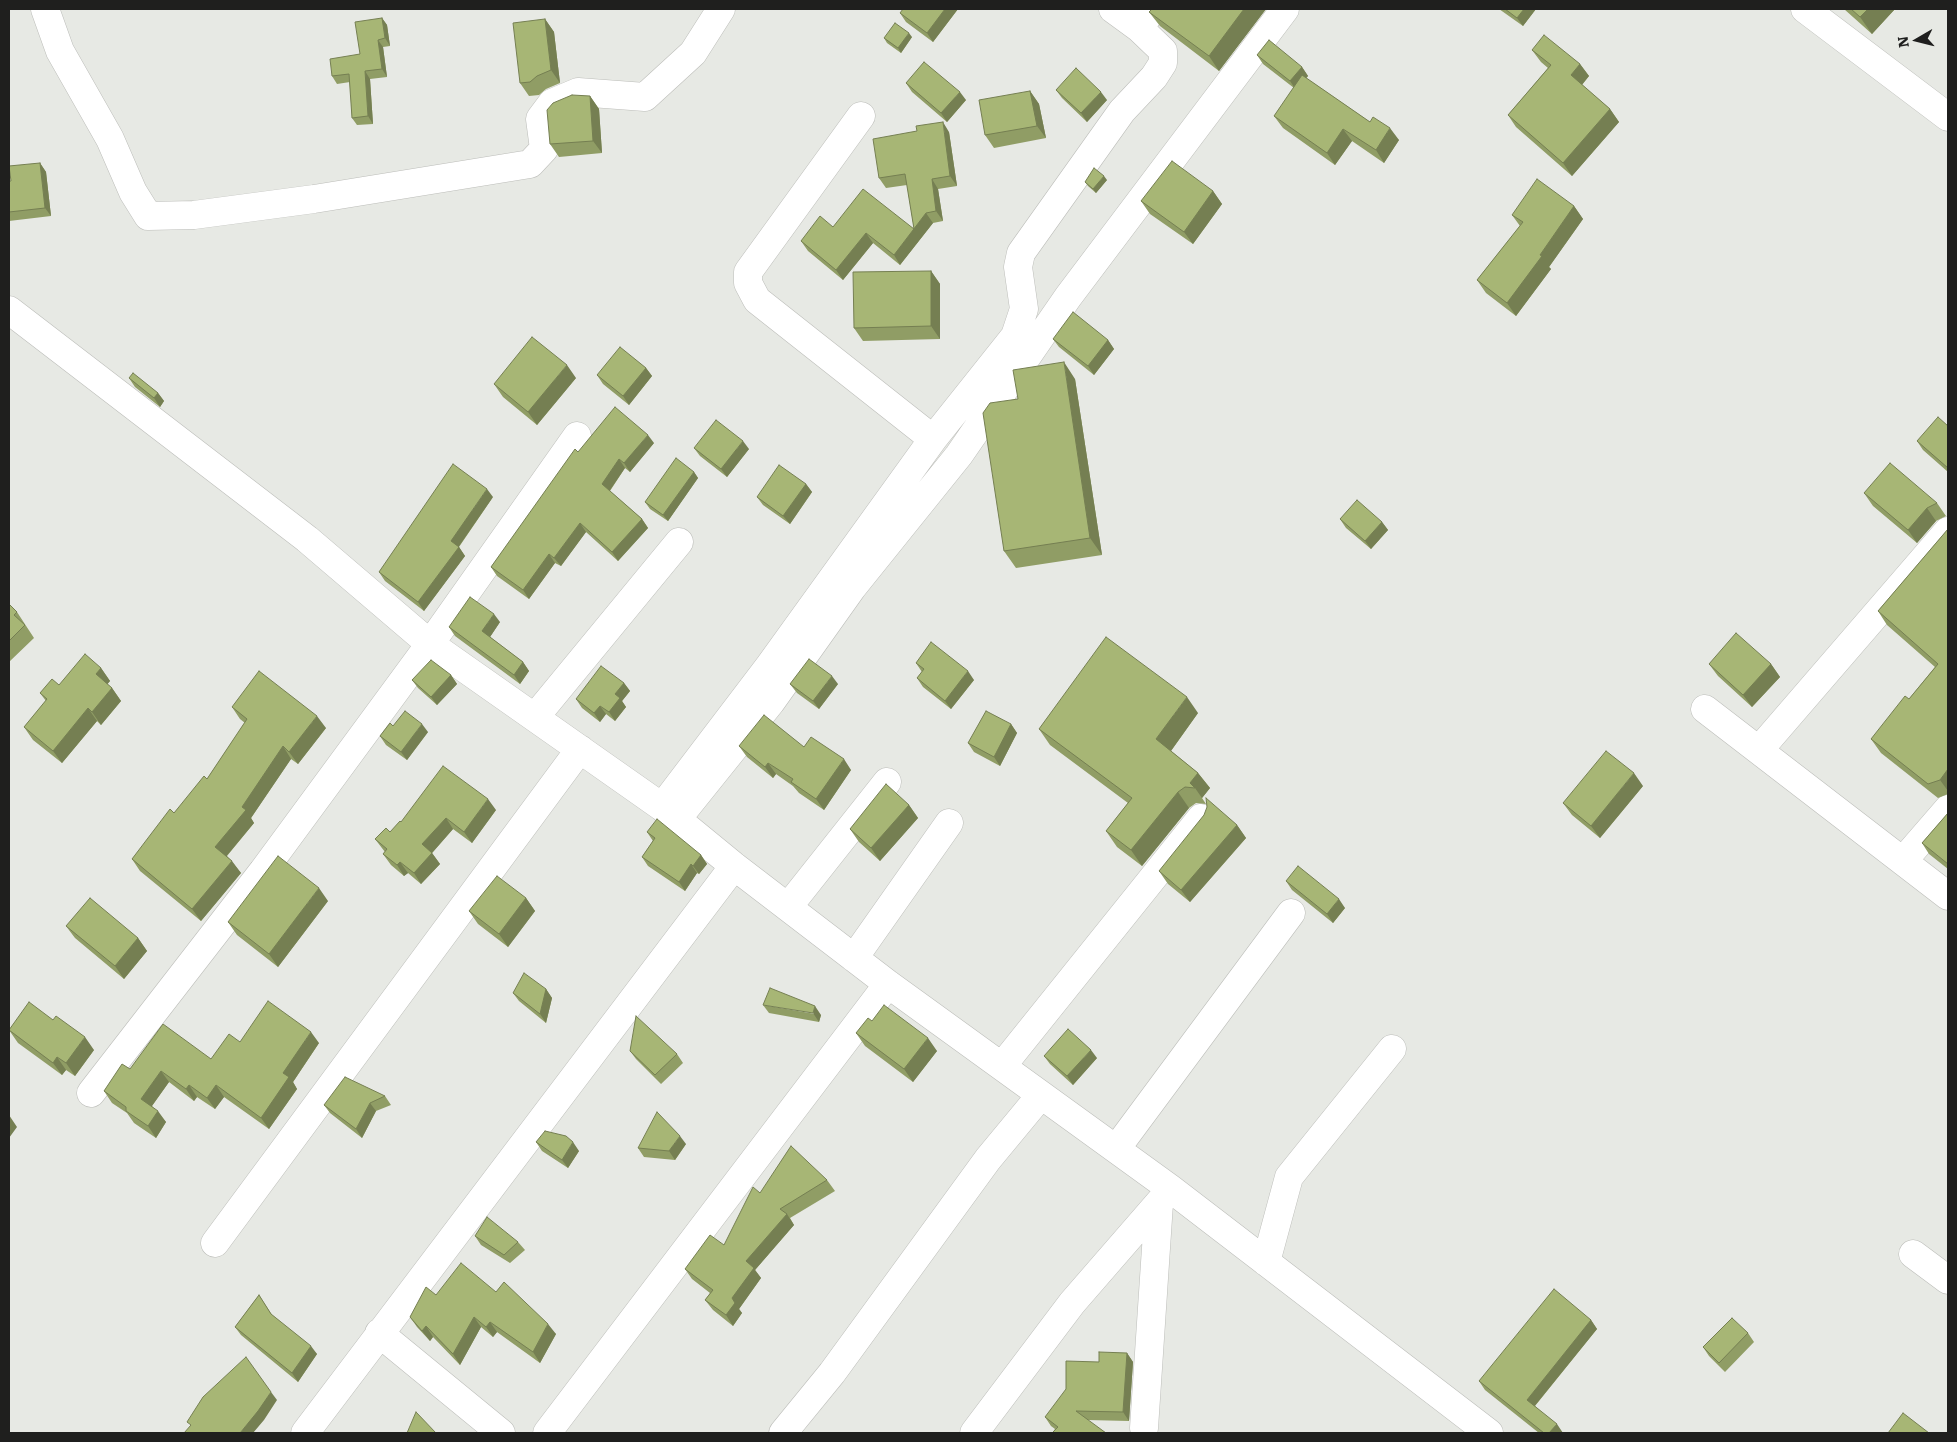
<!DOCTYPE html>
<html>
<head>
<meta charset="utf-8">
<style>
	body { margin:0 }
	#map { position:relative; width:1957px; height:1442px; overflow:hidden; background:#e7e9e4; font-family:Literata,serif }
	canvas { display:block }
	.frame { position:absolute; inset:0; border:10px solid #1f1f1e; pointer-events:none }
	.north { position:absolute; left:1892px; top:15px; width:50px; height:50px; -webkit-text-stroke:4px #e7e9e4; paint-order:stroke; rotate:262deg; font-size:14px; font-weight:700; line-height:20px; text-align:center; color:#1f1f1e }
	.north::after { content:''; display:block; margin:auto; width:18px; height:22px; background:#1f1f1e; clip-path:polygon(50% 0,100% 100%,50% 72%,0 100%) }
</style>
</head>
<body>
<div id="map">
<canvas width="1957" height="1442"></canvas>
<div class="frame"></div>
<div class="north">N</div>
</div>
<script>
const ctx = document.querySelector('canvas').getContext('2d');
ctx.lineJoin = 'round';
function poly(rows) {
  const path = new Path2D();
  for (const r of rows) {
    path.moveTo(r[0], r[1]);
    for (let i = 2; i < r.length; i += 2) path.lineTo(r[i], r[i + 1]);
  }
  return path;
}
function strokePath(path, color, width, dash) {
  ctx.strokeStyle = color;
  ctx.lineWidth = width;
  ctx.lineCap = dash ? 'butt' : 'round';
  ctx.setLineDash(dash || []);
  ctx.stroke(path);
}
function fillPath(path, color) {
  ctx.fillStyle = color;
  ctx.fill(path, 'evenodd');
}
const minor = poly([
	[45,9,60,51,110,139,133,192,148,216,194,215,314,199,530,164,544,149,540,119,552,103,578,92,645,97,693,53,721,9],
	[1113,9,1139,28,1153,9],
	[1805,9,1948,117],
	[861,116,748,272,748,283,757,300,933,439],
	[9,310,307,539,430,644,662,807,734,866,888,984,1171,1189,1489,1433],
	[1705,709,1948,896],
	[535,717,679,542],
	[1759,750,1948,531],
	[662,807,770,665,933,439,1015,336,1024,309,1018,267,1021,253,1122,111,1154,77,1163,63,1163,51,1139,28],
	[677,819,771,702,852,588,959,455,1068,297,1285,9],
	[1903,861,1948,809],
	[788,907,887,782],
	[854,958,949,823],
	[1002,1066,1201,818],
	[91,1093,263,871,430,644,577,436],
	[1116,1149,1291,913],
	[215,1243,580,749],
	[1913,1254,1948,1280],
	[1266,1262,1289,1177,1392,1049],
	[379,1333,501,1433],
	[1144,1428,1159,1203],
	[305,1433,734,866],
	[547,1433,888,984],
	[783,1433,832,1373,988,1159,1041,1095],
	[974,1433,1072,1303,1171,1189]
]);
strokePath(minor, '#bcbdb9', 29);
strokePath(minor, '#fff', 28);
fillPath(poly([
	[958,9,933,42,906,22,900,13],
	[1266,9,1219,71,1160,26,1149,12],
	[1499,9,1536,9,1523,26],
	[1844,9,1895,9,1872,34],
	[382,18,387,25,390,46,383,47,387,77,370,79,373,124,357,125,352,118,350,82,337,84,332,76,360,54],
	[545,19,554,32,560,83,546,89,539,95,529,96,520,83],
	[912,37,901,53,887,43,884,38],
	[1532,50,1580,64,1589,76,1582,85,1610,109,1619,122,1572,176,1516,127,1508,115,1548,68,1541,62],
	[1257,55,1302,67,1308,76,1306,78,1370,122,1399,140,1384,163,1352,141,1335,165,1283,128,1274,116,1294,88,1263,64],
	[906,83,966,100,947,122,912,92],
	[1056,90,1107,100,1087,122,1062,98],
	[1030,91,1039,104,1046,138,994,148,985,135],
	[590,96,599,109,602,153,559,157,550,144],
	[949,132,957,186,938,189,943,221,933,223,900,265,873,243,843,280,808,251,801,241,833,227,914,229,907,185,886,188,879,178],
	[40,163,46,172,51,216,9,221,9,181,11,181],
	[1107,180,1096,193,1088,186,1085,182],
	[1213,191,1222,204,1193,244,1150,214,1141,201],
	[1574,206,1583,219,1549,267,1551,269,1516,316,1486,293,1477,280,1520,226,1512,215],
	[931,271,940,284,940,339,863,341,854,328],
	[1053,339,1108,340,1114,349,1094,375,1059,347],
	[646,368,652,376,629,405,603,384,597,375],
	[129,378,158,393,164,401,160,407,135,387],
	[576,378,537,425,503,397,494,384],
	[1075,379,1102,555,1016,568,1004,551,1018,399],
	[1948,426,1948,472,1923,450,1917,441],
	[654,443,630,472,625,468,610,491,642,519,648,528,618,561,586,532,561,566,555,563,529,599,497,576,491,567,578,452],
	[694,448,749,449,727,477,700,456],
	[694,472,698,478,668,521,650,509,645,502],
	[806,484,812,492,790,524,763,505,757,497],
	[1864,493,1937,503,1946,516,1936,521,1917,543,1873,506],
	[493,497,459,547,465,556,424,611,385,581,379,572],
	[1340,519,1382,522,1388,530,1371,549,1346,528],
	[1948,529,1948,794,1938,798,1881,753,1871,739,1909,699,1935,667,1887,625,1878,611],
	[9,604,17,612,34,638,9,662],
	[500,622,490,637,523,662,529,671,520,684,455,636,449,627],
	[916,663,974,680,951,709,923,687,917,678,922,672],
	[1709,664,1771,664,1780,677,1752,707,1718,676],
	[101,668,110,681,107,684,112,688,121,701,101,725,97,721,62,763,33,740,24,727,46,701,40,693],
	[451,675,457,684,437,705,418,688,412,680],
	[624,683,630,691,622,701,626,707,615,721,606,714,600,722,582,708,576,699],
	[790,684,838,684,819,709,797,693],
	[232,707,326,728,298,764,291,759,251,818,254,823,227,856,241,873,201,921,140,871,132,859,174,813,207,779,245,723,240,719],
	[1198,713,1171,751,1198,773,1210,788,1202,798,1206,804,1196,803,1189,808,1142,866,1117,847,1106,831,1128,803,1050,745,1039,729],
	[1011,724,1017,733,1000,766,974,752,968,743],
	[428,732,407,760,386,745,380,736],
	[739,746,804,747,851,770,824,810,799,793,793,786,776,774,773,778,747,757],
	[1643,786,1600,838,1572,815,1563,803],
	[909,805,918,818,880,861,859,842,850,829],
	[496,810,472,843,453,829,432,853,440,864,421,884,408,873,404,876,391,865,383,854,385,852,375,839,390,832,401,822],
	[1948,813,1948,869,1929,854,1922,843],
	[1237,825,1246,838,1190,902,1168,884,1159,871],
	[647,832,701,855,707,864,699,874,697,873,685,891,648,866,642,857,653,841],
	[1286,881,1345,908,1333,923,1292,890],
	[526,898,535,911,508,947,478,924,469,911],
	[328,901,278,967,237,935,228,922],
	[66,926,138,938,147,951,124,979,75,938],
	[546,989,552,998,546,1023,519,1001,513,993],
	[763,1005,821,1015,819,1022,769,1013],
	[872,1021,937,1051,913,1082,865,1046,856,1033],
	[9,1030,94,1050,75,1076,66,1070,62,1075,18,1043],
	[240,1042,319,1043,293,1082,297,1089,269,1129,224,1097,215,1109,197,1097,194,1101,169,1082,152,1106,166,1122,156,1138,134,1123,127,1113,112,1103,104,1091,130,1069,211,1059],
	[630,1051,677,1054,683,1063,661,1084,636,1059],
	[1044,1056,1097,1058,1073,1085,1050,1064],
	[385,1096,391,1105,376,1111,362,1138,330,1113,324,1105],
	[536,1142,579,1151,568,1168,542,1151],
	[686,1144,675,1160,644,1157,638,1148],
	[827,1180,835,1191,790,1218,794,1225,755,1270,761,1278,739,1309,742,1313,733,1326,713,1310,705,1300,710,1293,692,1279,685,1269,724,1245,760,1193],
	[475,1236,518,1242,525,1250,510,1263,481,1245],
	[496,1292,556,1334,540,1363,497,1332,493,1337,481,1327,460,1365,433,1337,430,1341,417,1327,410,1317,436,1295],
	[259,1295,272,1315,317,1354,298,1382,241,1335,235,1327],
	[1591,1320,1597,1329,1535,1406,1563,1433,1539,1433,1485,1390,1479,1381],
	[1748,1333,1754,1342,1725,1372,1709,1356,1703,1347],
	[1127,1353,1133,1362,1129,1421,1087,1420,1106,1433,1054,1433,1053,1432,1055,1429,1051,1426,1045,1417,1099,1362]
]), '#909d65');
fillPath(poly([
	[945,9,958,9,933,42,927,33],
	[1244,9,1266,9,1219,71,1209,56],
	[1524,9,1536,9,1523,26,1517,18],
	[1868,9,1895,9,1872,34,1860,17],
	[382,18,387,25,390,46,385,38],
	[545,19,554,32,560,83,551,70],
	[909,33,912,37,901,53,898,48],
	[378,40,383,47,387,77,382,69],
	[1580,64,1589,76,1580,87,1571,75],
	[1302,67,1308,76,1296,90,1290,81],
	[365,71,370,79,373,124,368,116],
	[1030,91,1039,104,1046,138,1037,126],
	[960,92,966,100,947,122,941,113],
	[1101,92,1107,100,1087,122,1081,113],
	[590,96,599,109,602,153,593,141],
	[1610,109,1619,122,1572,176,1563,163],
	[943,122,949,132,957,186,950,176],
	[1390,128,1399,140,1384,163,1376,150],
	[1343,129,1352,141,1335,165,1327,153],
	[40,163,46,172,51,216,45,208],
	[1104,176,1107,180,1096,193,1093,189],
	[932,179,938,189,943,221,936,211],
	[1213,191,1222,204,1193,244,1184,232],
	[1574,206,1583,219,1549,267,1551,269,1516,316,1507,303],
	[926,213,933,223,900,265,894,255],
	[866,233,873,243,843,280,836,270],
	[931,271,940,284,940,339,931,326],
	[1108,340,1114,349,1094,375,1088,366],
	[1064,362,1075,379,1102,555,1090,538],
	[567,365,576,378,537,425,528,412],
	[646,368,652,376,629,405,623,396],
	[158,393,164,401,160,407,154,398],
	[648,435,654,443,630,472,624,463],
	[743,441,749,449,727,477,721,469],
	[619,459,625,468,608,493,602,484],
	[694,472,698,478,668,521,663,515],
	[806,484,812,492,790,524,783,516],
	[487,489,493,497,457,549,451,541],
	[1927,508,1936,521,1917,543,1908,530],
	[642,519,648,528,618,561,612,552],
	[1382,522,1388,530,1371,549,1365,541],
	[580,523,586,532,561,566,554,558],
	[459,547,465,556,424,611,418,602],
	[549,554,555,563,529,599,523,590],
	[494,614,500,622,488,640,482,631],
	[523,662,529,671,520,684,514,675],
	[1771,664,1780,677,1752,707,1743,695],
	[101,668,110,681,105,687,96,674],
	[968,671,974,680,951,709,945,701],
	[451,675,457,684,437,705,431,697],
	[832,676,838,684,819,709,813,701],
	[624,683,630,691,622,701,626,707,615,721,609,712,615,694],
	[112,688,121,701,101,725,92,712],
	[1187,697,1198,713,1168,755,1156,739],
	[600,706,606,714,600,722,594,713],
	[88,708,97,721,62,763,53,751],
	[317,716,326,728,298,764,289,752],
	[422,724,428,732,407,760,401,752],
	[1011,724,1017,733,1000,766,994,757],
	[283,746,291,759,251,818,254,823,224,859,215,847],
	[844,759,851,770,824,810,816,799],
	[768,763,776,774,773,778,765,767],
	[1948,769,1948,791,1940,780],
	[1198,773,1210,788,1202,798,1195,788,1190,783],
	[1634,773,1643,786,1600,838,1591,826],
	[1178,792,1189,808,1142,866,1131,850],
	[488,799,496,810,472,843,464,832],
	[909,805,918,818,880,861,871,848],
	[446,818,453,829,432,853,440,864,421,884,414,873,422,844],
	[1237,825,1246,838,1190,902,1181,890],
	[701,855,707,864,699,874,693,866],
	[232,861,241,873,201,921,192,909],
	[400,862,408,873,404,876,397,865],
	[691,864,697,873,685,891,679,882],
	[319,888,328,901,278,967,269,954],
	[526,898,535,911,508,947,499,934],
	[1339,899,1345,908,1333,923,1327,914],
	[138,938,147,951,124,979,115,966],
	[546,989,552,998,546,1023,540,1014],
	[815,1006,821,1015,819,1022,813,1013],
	[311,1032,319,1043,293,1082,297,1089,269,1129,261,1118,283,1073],
	[85,1037,94,1050,75,1076,66,1063],
	[928,1038,937,1051,913,1082,904,1069],
	[1091,1050,1097,1058,1073,1085,1067,1076],
	[57,1057,66,1070,62,1075,53,1063],
	[161,1071,169,1082,149,1110,141,1099],
	[189,1085,197,1097,194,1101,186,1089],
	[216,1085,224,1097,215,1109,207,1098],
	[370,1103,376,1111,362,1138,356,1129],
	[158,1111,166,1122,156,1138,148,1126],
	[9,1115,17,1127,9,1138],
	[680,1136,686,1144,675,1160,669,1151],
	[573,1142,579,1151,568,1168,562,1160],
	[787,1214,794,1225,755,1270,761,1278,739,1309,742,1313,733,1326,726,1315,746,1261],
	[474,1317,481,1327,460,1365,453,1354],
	[1591,1320,1597,1329,1533,1408,1527,1400],
	[490,1322,497,1332,493,1337,486,1327],
	[548,1324,556,1334,540,1363,533,1352],
	[426,1326,433,1337,430,1341,422,1331],
	[311,1346,317,1354,298,1382,292,1373],
	[1127,1353,1133,1362,1129,1421,1123,1412],
	[271,1392,277,1400,264,1420,253,1433,240,1433],
	[1557,1424,1563,1433,1549,1433]
]), '#757f52');
const building = poly([
	[903,9,945,9,927,33,900,13,903,9],
	[1152,9,1244,9,1209,56,1149,12,1152,9],
	[1505,9,1524,9,1517,18,1505,9],
	[1851,9,1868,9,1860,17,1851,9],
	[382,18,385,38,378,40,382,69,365,71,368,116,352,118,349,74,332,76,330,59,360,54,355,22,382,18],
	[545,19,551,70,537,76,530,82,520,83,513,23,545,19],
	[895,23,909,33,898,48,884,38,895,23],
	[1544,35,1580,64,1571,75,1610,109,1563,163,1508,115,1551,65,1532,50,1544,35],
	[1269,40,1302,67,1290,81,1257,55,1269,40],
	[924,62,960,92,941,113,906,83,924,62],
	[1076,68,1101,92,1081,113,1056,90,1076,68],
	[1302,75,1370,122,1373,117,1390,128,1376,150,1343,129,1327,153,1274,116,1302,75],
	[1030,91,1037,126,985,135,979,100,1030,91],
	[572,95,590,96,593,141,550,144,547,110,553,103,572,95],
	[943,122,950,176,932,179,936,211,926,213,894,255,866,233,836,270,801,241,820,216,833,227,863,189,914,229,905,174,879,178,873,139,917,131,916,126,943,122],
	[1172,161,1213,191,1184,232,1141,201,1172,161],
	[40,163,45,208,9,212,9,181,11,181,9,166,40,163],
	[1094,168,1104,176,1093,189,1085,182,1094,168],
	[1537,179,1574,206,1540,255,1542,256,1507,303,1477,280,1523,222,1512,215,1537,179],
	[931,271,931,326,854,328,853,272,931,271],
	[1073,312,1108,340,1088,366,1053,339,1073,312],
	[532,337,567,365,528,412,494,384,532,337],
	[620,347,646,368,623,396,597,375,620,347],
	[1064,362,1090,538,1004,551,983,413,990,403,1018,399,1013,370,1064,362],
	[133,373,158,393,154,398,129,378,133,373],
	[615,407,648,435,624,463,619,459,602,484,642,519,612,552,580,523,554,558,549,554,523,590,491,567,575,449,578,452,615,407],
	[1938,417,1948,426,1948,468,1917,441,1938,417],
	[716,420,743,441,721,469,694,448,716,420],
	[676,458,694,472,663,515,645,502,676,458],
	[1890,463,1937,503,1927,508,1908,530,1864,493,1890,463],
	[453,464,487,489,451,541,459,547,418,602,379,572,453,464],
	[779,465,806,484,783,516,757,497,779,465],
	[1357,500,1382,522,1365,541,1340,519,1357,500],
	[1948,529,1948,769,1940,780,1928,784,1871,739,1905,696,1909,699,1938,664,1878,611,1948,529],
	[470,597,494,614,482,631,523,662,514,675,449,627,470,597],
	[9,604,17,612,14,615,25,625,9,641,9,604],
	[1736,633,1771,664,1743,695,1709,664,1736,633],
	[1106,637,1187,697,1156,739,1198,773,1190,783,1195,788,1185,787,1178,792,1131,850,1106,831,1132,798,1039,729,1106,637],
	[931,642,968,671,945,701,917,678,924,669,916,663,931,642],
	[85,654,101,668,96,674,112,688,92,712,88,708,53,751,24,727,47,699,40,693,52,679,59,685,85,654],
	[809,659,832,676,813,701,790,684,809,659],
	[431,660,451,675,431,697,412,680,431,660],
	[601,666,624,683,615,694,620,698,609,712,600,706,594,713,576,699,601,666],
	[259,671,317,716,289,752,283,746,242,807,246,810,215,847,232,861,192,909,132,859,170,809,174,813,204,776,207,779,247,719,232,707,259,671],
	[405,711,422,724,401,752,380,736,390,723,393,726,405,711],
	[986,711,1011,724,994,757,968,743,986,711],
	[764,715,804,747,811,737,844,759,816,799,791,782,793,779,768,763,765,767,739,746,764,715],
	[1606,751,1634,773,1591,826,1563,803,1606,751],
	[443,766,488,799,464,832,446,818,422,844,432,853,414,873,400,862,397,865,383,854,387,849,375,839,386,828,390,832,400,821,401,822,443,766],
	[886,784,909,805,871,848,850,829,886,784],
	[1206,798,1237,825,1181,890,1159,871,1204,815,1207,807,1206,798],
	[1948,813,1948,864,1922,843,1948,813],
	[657,819,701,855,693,866,691,864,679,882,642,857,655,838,647,832,657,819],
	[278,856,319,888,269,954,228,922,278,856],
	[1298,866,1339,899,1327,914,1286,881,1298,866],
	[497,876,526,898,499,934,469,911,497,876],
	[90,898,138,938,115,966,66,926,90,898],
	[524,973,546,989,540,1014,513,993,524,973],
	[770,988,815,1006,813,1013,763,1005,770,988],
	[268,1001,311,1032,283,1073,289,1077,261,1118,216,1085,207,1098,189,1085,186,1089,161,1071,141,1099,158,1111,148,1126,126,1111,126,1107,104,1091,122,1064,130,1069,163,1024,211,1059,229,1034,240,1042,268,1001],
	[29,1002,53,1020,56,1016,85,1037,66,1063,57,1057,53,1063,9,1030,29,1002],
	[884,1005,928,1038,904,1069,856,1033,868,1018,872,1021,884,1005],
	[636,1016,677,1054,655,1075,630,1051,636,1016],
	[1068,1029,1091,1050,1067,1076,1044,1056,1068,1029],
	[345,1077,385,1096,370,1103,356,1129,324,1105,345,1077],
	[657,1112,680,1136,669,1151,638,1148,657,1112],
	[545,1131,566,1136,573,1142,562,1160,536,1142,545,1131],
	[791,1146,827,1180,780,1209,787,1214,746,1261,754,1268,732,1298,735,1303,726,1315,705,1300,713,1290,685,1269,710,1235,724,1245,753,1187,760,1193,791,1146],
	[487,1217,518,1242,504,1255,475,1236,487,1217],
	[461,1263,496,1292,504,1282,548,1324,533,1352,490,1322,486,1327,474,1317,453,1354,426,1326,422,1331,410,1317,426,1287,436,1295,461,1263],
	[1554,1289,1591,1320,1527,1400,1557,1424,1549,1433,1544,1433,1479,1381,1554,1289],
	[259,1295,271,1314,311,1346,292,1373,235,1327,259,1295],
	[1732,1318,1748,1333,1719,1363,1703,1347,1732,1318],
	[1099,1352,1127,1353,1123,1412,1076,1411,1106,1433,1055,1433,1053,1432,1058,1427,1045,1417,1066,1389,1066,1361,1099,1362,1099,1352],
	[246,1357,271,1392,258,1411,240,1433,184,1433,191,1425,187,1422,203,1397,246,1357],
	[416,1412,436,1433,407,1433,416,1412],
	[1903,1413,1929,1433,1888,1433,1903,1413]
]);
fillPath(building, '#a7b675');
strokePath(building, '#757f52', 1);
</script>
</body>
</html>
